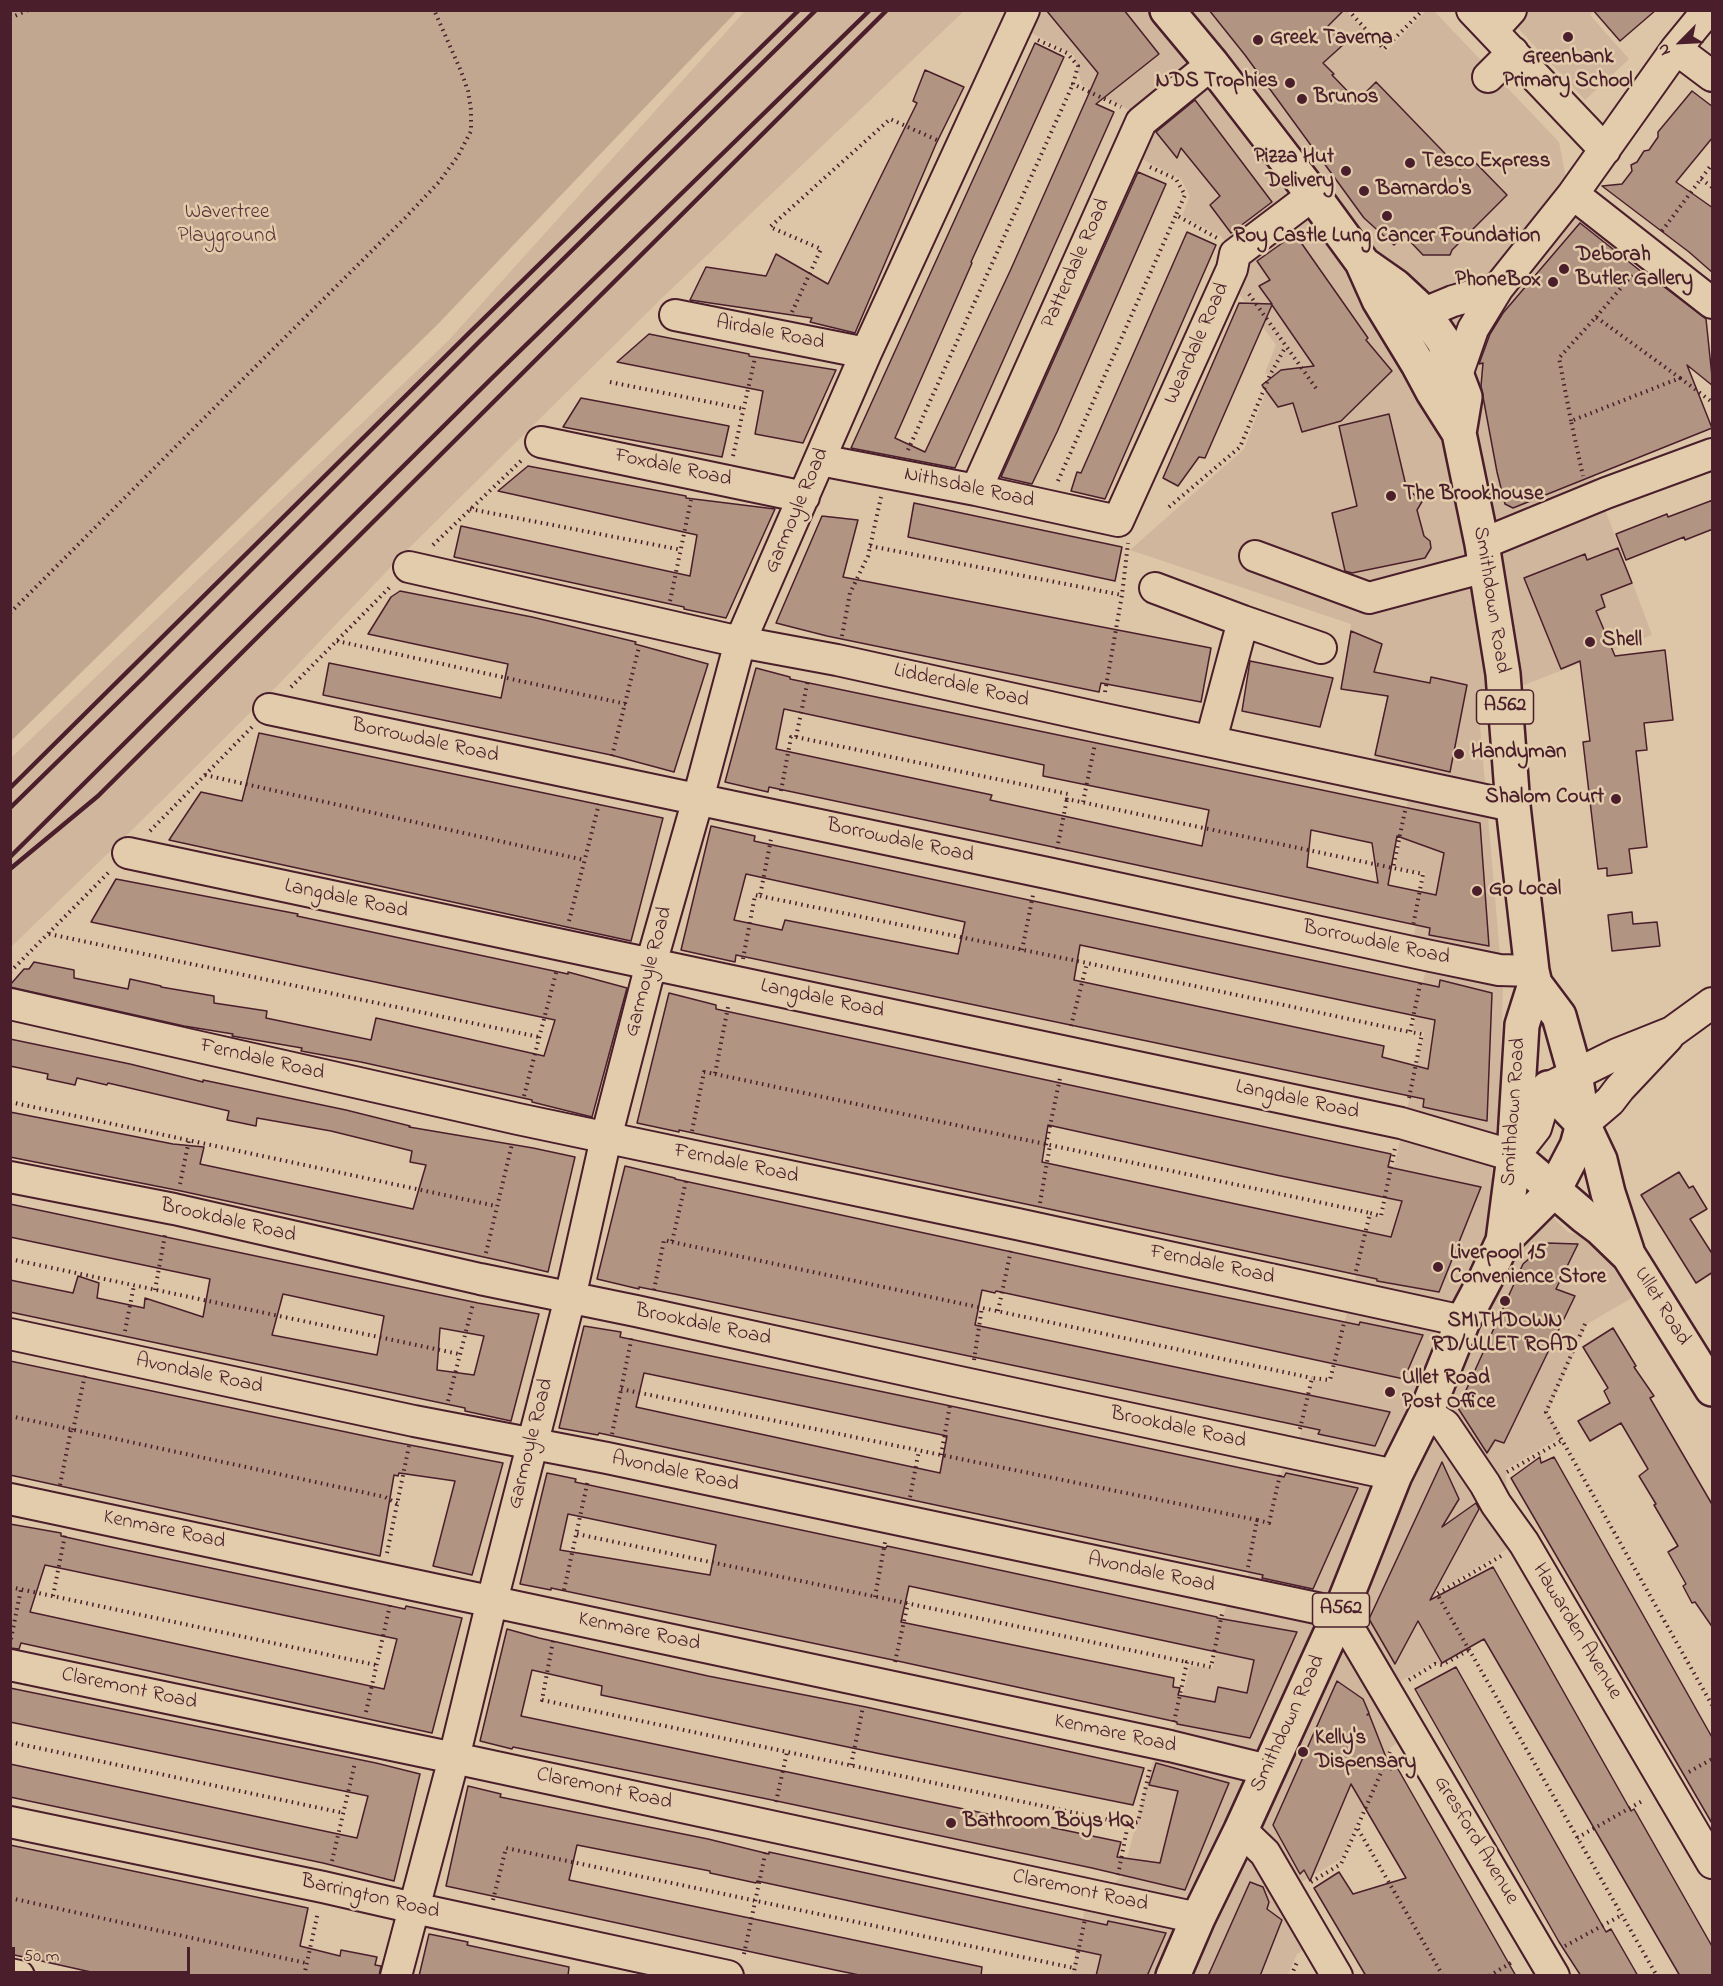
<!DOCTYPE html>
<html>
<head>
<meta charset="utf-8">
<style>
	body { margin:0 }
	#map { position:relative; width:1723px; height:1986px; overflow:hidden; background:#ddc5a7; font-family:"Indie Flower",sans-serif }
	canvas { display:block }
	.frame { position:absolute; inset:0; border:12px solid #4a1f2b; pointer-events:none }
	.north { position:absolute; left:1651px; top:12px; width:60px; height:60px; -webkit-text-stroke:4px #e3ccac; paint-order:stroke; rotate:246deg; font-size:16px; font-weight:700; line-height:24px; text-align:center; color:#4a1f2b }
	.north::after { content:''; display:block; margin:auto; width:21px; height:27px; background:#4a1f2b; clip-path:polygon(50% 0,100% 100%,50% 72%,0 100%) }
	.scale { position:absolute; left:12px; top:1947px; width:178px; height:27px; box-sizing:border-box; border:3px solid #4a1f2b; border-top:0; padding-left:8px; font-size:18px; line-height:21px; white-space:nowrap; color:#4a1f2b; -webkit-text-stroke:4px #e3ccac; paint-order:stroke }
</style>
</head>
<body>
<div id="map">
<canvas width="1723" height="1986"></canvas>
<div class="frame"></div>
<div class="north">N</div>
<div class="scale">50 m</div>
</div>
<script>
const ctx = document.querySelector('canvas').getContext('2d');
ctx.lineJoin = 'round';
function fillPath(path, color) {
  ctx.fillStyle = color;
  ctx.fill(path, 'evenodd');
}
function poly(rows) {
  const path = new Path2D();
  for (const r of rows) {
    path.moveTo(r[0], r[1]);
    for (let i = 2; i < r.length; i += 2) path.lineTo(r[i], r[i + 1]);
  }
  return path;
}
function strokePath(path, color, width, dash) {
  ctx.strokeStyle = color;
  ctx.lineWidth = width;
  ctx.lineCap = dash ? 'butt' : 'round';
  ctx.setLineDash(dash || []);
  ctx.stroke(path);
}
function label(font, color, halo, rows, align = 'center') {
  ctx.font = font + ' "Indie Flower",sans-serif';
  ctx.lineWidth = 5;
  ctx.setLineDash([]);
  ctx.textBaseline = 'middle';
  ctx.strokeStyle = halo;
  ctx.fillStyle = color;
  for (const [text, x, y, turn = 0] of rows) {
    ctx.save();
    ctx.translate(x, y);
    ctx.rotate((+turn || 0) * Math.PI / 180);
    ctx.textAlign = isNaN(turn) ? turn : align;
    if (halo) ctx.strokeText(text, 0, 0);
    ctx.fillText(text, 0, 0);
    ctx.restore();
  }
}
fillPath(poly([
	[745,11,964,11,663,297,407,550,279,684,129,833,11,947,11,758,448,341],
	[1034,11,1346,11,1386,52,1426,11,1434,11,1559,142,1573,215,1635,263,1555,358,1606,512,1652,635,1478,703,1503,989,1498,1117,1491,1177,1527,1193,1568,1232,1582,1236,1596,1244,1635,1296,1587,1324,1548,1412,1562,1436,1506,1469,1507,1549,1437,1592,1435,1596,1467,1650,1442,1664,1432,1663,1394,1685,1401,1740,1391,1747,1341,1859,1298,1884,1307,1948,1297,1954,1288,1975,1071,1975,1086,1904,1122,1877,1153,1761,1175,1725,1190,1666,1213,1668,1226,1605,1246,1586,1258,1524,1270,1526,1284,1460,1298,1444,1312,1379,1330,1382,1371,1215,1383,1217,1424,1032,1413,1030,1426,968,1413,941,1425,873,1395,867,1409,795,1373,763,1387,697,1341,689,1351,624,1130,550,1244,449,1272,376,1265,373,1276,345,1239,294,1233,290,1228,245,1221,236,1182,216,1190,196,1181,179,1132,154,1129,110,1082,85,1074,55,1024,29],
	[1502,11,1594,11,1590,15,1629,59,1585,100]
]), '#d0b69c');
fillPath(poly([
	[11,10,737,11,437,325,11,741]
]), '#c2a790');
const building = poly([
	[1046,10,1124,10,1159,54,1096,104,1114,112,955,468,851,448,1035,43,1064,57,971,262,972,263,895,438,925,452,1011,269,1098,73,1046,10],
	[1209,10,1344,10,1328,26,1344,44,1323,63,1334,74,1332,75,1357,101,1376,82,1460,169,1471,158,1507,195,1452,250,1450,255,1423,255,1404,235,1394,245,1364,218,1245,55,1209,10],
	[1593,10,1656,10,1620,41,1593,10],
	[925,70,964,87,936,144,855,333,810,322,812,318,690,300,706,267,766,276,776,254,828,284,917,103,913,101,925,70],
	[1692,91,1713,107,1713,137,1676,182,1713,208,1713,273,1689,252,1602,186,1622,184,1632,171,1631,165,1637,162,1644,151,1649,150,1658,137,1658,132,1692,91],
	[1195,100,1272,202,1231,233,1210,205,1220,196,1181,148,1177,158,1156,132,1195,100],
	[1138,172,1166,184,1057,432,1032,484,1001,477,1138,172],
	[1580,223,1643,273,1650,276,1706,319,1713,386,1687,365,1712,428,1513,508,1505,504,1497,472,1481,386,1483,363,1479,364,1490,334,1503,313,1580,223],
	[1187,232,1216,245,1115,476,1105,499,1071,491,1077,472,1081,473,1187,232],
	[1295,234,1368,338,1366,340,1392,371,1341,421,1302,432,1293,403,1278,407,1262,385,1281,370,1314,366,1272,305,1205,458,1199,457,1178,486,1163,478,1239,303,1272,304,1259,286,1270,280,1257,261,1295,234],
	[649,334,749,354,749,356,836,370,803,443,755,434,763,391,617,362,649,334],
	[581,398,729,426,722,457,563,427,581,398],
	[1389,414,1407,490,1423,500,1417,510,1424,536,1430,541,1431,548,1425,558,1352,573,1345,571,1332,513,1357,506,1339,426,1389,414],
	[528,466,686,496,686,498,775,509,726,618,684,609,684,607,454,557,461,526,690,576,697,535,498,491,528,466],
	[1713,500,1713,529,1685,540,1684,537,1626,560,1616,534,1667,514,1668,517,1713,500],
	[914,503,1122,547,1115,581,908,537,914,503],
	[822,516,858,520,843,577,1211,648,1201,702,1101,683,1099,692,827,636,776,623,822,516],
	[1618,548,1632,583,1601,595,1605,607,1596,611,1615,656,1665,650,1673,720,1644,723,1647,750,1636,751,1647,847,1629,849,1632,873,1607,876,1607,868,1598,869,1583,742,1590,741,1580,661,1561,669,1524,578,1585,554,1587,560,1618,548],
	[400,591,532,617,636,642,635,644,708,664,674,772,611,755,323,695,329,663,501,698,508,664,368,634,391,597,400,591],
	[1351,631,1382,644,1374,672,1430,683,1431,677,1467,685,1450,772,1375,755,1388,696,1341,689,1351,631],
	[1250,661,1333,678,1320,727,1242,711,1250,661],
	[756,668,790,677,790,679,1480,823,1489,946,1429,935,1430,928,1053,847,769,787,768,792,725,782,756,668],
	[784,709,1044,765,1043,776,1209,810,1202,846,990,800,992,795,776,749,784,709],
	[1311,830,1372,843,1378,883,1307,867,1311,830],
	[1397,836,1444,853,1436,895,1388,885,1397,836],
	[259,733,663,818,631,941,169,840,201,792,242,801,259,733],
	[711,826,755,836,754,841,1066,908,1439,987,1440,980,1492,993,1487,1121,1423,1107,1424,1099,736,955,735,962,681,950,711,826],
	[746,874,965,922,958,954,785,920,782,930,734,920,746,874],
	[1080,945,1435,1020,1428,1069,1382,1057,1384,1046,1074,980,1080,945],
	[116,879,298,914,297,916,568,974,568,972,627,988,592,1117,532,1102,532,1100,361,1062,301,1051,302,1048,232,1036,233,1034,184,1026,10,987,10,985,24,969,29,969,34,962,74,970,74,978,128,989,130,979,161,986,161,987,214,996,214,1003,267,1011,266,1018,371,1040,376,1018,544,1056,555,1020,91,922,116,879],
	[1632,912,1633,924,1657,922,1660,946,1612,951,1608,915,1632,912],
	[669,993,716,1005,716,1009,1391,1154,1388,1167,1481,1187,1439,1292,1377,1281,1377,1279,679,1130,679,1132,637,1123,669,993],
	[1048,1125,1276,1175,1402,1201,1391,1237,1236,1204,1042,1162,1048,1125],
	[10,1039,130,1064,203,1082,203,1080,346,1110,410,1126,409,1127,533,1148,575,1157,548,1272,502,1261,181,1191,10,1157,10,1112,173,1144,204,1147,200,1164,413,1209,426,1165,410,1162,412,1151,331,1131,257,1118,256,1126,227,1120,229,1111,108,1083,107,1085,77,1078,75,1085,47,1079,48,1074,10,1066,10,1039],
	[625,1166,675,1178,675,1179,1095,1270,1359,1325,1360,1322,1423,1335,1404,1379,996,1291,995,1293,982,1290,975,1325,1390,1412,1375,1446,1318,1434,1320,1430,679,1295,639,1287,639,1289,597,1279,625,1166],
	[1679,1172,1689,1188,1693,1186,1707,1209,1690,1219,1713,1255,1713,1272,1696,1283,1641,1195,1679,1172],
	[10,1204,478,1303,539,1314,511,1421,465,1411,465,1408,10,1312,10,1280,73,1293,78,1276,99,1283,97,1298,144,1308,145,1298,203,1317,210,1279,10,1237,10,1204],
	[283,1294,384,1316,377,1355,272,1335,283,1294],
	[440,1328,484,1336,474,1375,437,1370,440,1328],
	[1547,1243,1578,1244,1556,1289,1575,1296,1504,1443,1495,1440,1487,1453,1458,1408,1523,1264,1547,1243],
	[584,1326,621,1332,620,1337,946,1405,1255,1471,1284,1477,1286,1473,1358,1488,1313,1589,1262,1578,1263,1575,599,1433,598,1435,559,1428,584,1326],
	[644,1373,947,1436,940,1473,636,1407,644,1373],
	[1613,1328,1636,1366,1634,1367,1654,1396,1650,1398,1713,1506,1713,1628,1695,1602,1692,1603,1683,1586,1686,1584,1668,1552,1678,1546,1654,1505,1656,1504,1639,1476,1648,1469,1621,1423,1590,1441,1578,1421,1610,1403,1604,1391,1608,1388,1583,1347,1613,1328],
	[10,1361,384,1440,503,1463,472,1575,433,1566,455,1481,399,1473,398,1476,394,1475,380,1556,10,1475,10,1361],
	[1540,1457,1541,1463,1554,1457,1713,1739,1713,1825,1511,1478,1540,1457],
	[1442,1462,1459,1499,1442,1527,1476,1503,1479,1509,1430,1600,1493,1567,1631,1811,1634,1809,1713,1948,1713,1976,1680,1976,1484,1639,1442,1663,1418,1621,1395,1664,1369,1619,1442,1462],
	[547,1473,576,1479,575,1482,886,1548,887,1546,953,1560,1217,1617,1217,1618,1297,1632,1250,1738,1177,1724,1177,1722,893,1660,551,1588,551,1590,520,1584,547,1473],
	[568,1514,716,1545,710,1575,560,1550,568,1514],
	[909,1586,1254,1660,1247,1693,1218,1687,1215,1702,1178,1695,1180,1688,1173,1687,1174,1678,901,1622,909,1586],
	[10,1524,61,1533,61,1536,111,1547,363,1600,405,1609,406,1606,462,1618,432,1733,21,1643,19,1649,10,1648,10,1524],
	[45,1565,397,1639,384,1689,30,1612,45,1565],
	[507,1629,539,1638,708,1676,866,1707,1144,1768,1133,1805,881,1754,601,1695,602,1686,532,1670,521,1716,1121,1842,1117,1857,1160,1863,1178,1791,1149,1785,1156,1763,1229,1783,1185,1890,1092,1868,772,1800,513,1747,512,1749,480,1741,507,1629],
	[1456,1667,1606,1932,1611,1929,1638,1976,1581,1976,1559,1942,1415,1689,1456,1667],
	[1337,1681,1363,1699,1369,1713,1367,1715,1369,1714,1391,1770,1394,1762,1516,1976,1366,1976,1314,1888,1339,1872,1353,1894,1406,1878,1351,1784,1310,1881,1304,1870,1300,1874,1273,1825,1337,1681],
	[10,1688,376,1763,420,1774,394,1881,323,1863,10,1797,10,1764,357,1838,368,1796,10,1722,10,1688],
	[468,1786,501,1794,500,1797,708,1839,769,1854,769,1852,1107,1925,1108,1921,1166,1933,1147,1976,1096,1976,1101,1955,757,1881,756,1883,710,1873,710,1871,577,1845,569,1880,982,1967,981,1976,864,1976,835,1970,446,1886,468,1786],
	[10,1845,308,1908,300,1946,340,1956,341,1950,377,1957,375,1965,381,1966,379,1976,109,1976,10,1954,10,1845],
	[1250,1882,1263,1887,1269,1902,1267,1909,1282,1920,1260,1976,1208,1976,1250,1882],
	[429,1934,468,1942,467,1945,569,1967,568,1976,419,1976,429,1934]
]);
fillPath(building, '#b19482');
strokePath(building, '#4a1f2b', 1.5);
const minor = poly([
	[1472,10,1605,150],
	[1492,31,1511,10],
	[1676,49,1712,76],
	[1488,77,1513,52],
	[1573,194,1712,303],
	[675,315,866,353],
	[1404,325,1424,313,1453,301,1498,288],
	[1457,375,1473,329,1498,288,1573,194,1676,49,1708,10],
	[541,442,804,497],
	[820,460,976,490,1118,521,1232,269,1235,254,1313,195],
	[976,490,1141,122,1212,64],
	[1482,544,1606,493,1712,454],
	[1255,556,1369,598,1485,567],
	[409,567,740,642,837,660,1100,718,1513,806],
	[1155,588,1243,621,1321,648],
	[269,709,1052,874,1426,955,1499,970,1532,971],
	[1211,740,1243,621],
	[128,853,1401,1123,1514,1156,1536,1128,1548,1088,1617,1054,1672,1032,1712,1003],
	[10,1004,518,1119,1017,1224,1463,1321],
	[1583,1124,1610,1101,1620,1088,1668,1037],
	[10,1177,174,1209,480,1279,636,1311,955,1381,1395,1475],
	[10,1334,414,1421,607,1458,1340,1613,1554,1976],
	[1426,1413,1445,1425,1485,1484,1496,1504,1524,1543,1712,1863],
	[10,1499,1170,1746,1268,1770],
	[10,1665,454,1758,1198,1918],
	[10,1822,323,1887,414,1908,728,1976],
	[1241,1830,1265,1853,1337,1976],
	[10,1974,19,1976],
	[396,1976,454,1758,492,1601,570,1298,606,1138,651,964,698,799,740,642,866,353,1024,10]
]);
const major = poly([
	[1548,1088,1583,1124,1600,1160,1608,1193,1627,1251],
	[1514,1156,1584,1216,1600,1228,1629,1256,1712,1389]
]);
const highway = poly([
	[1167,10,1212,64,1313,195,1362,262,1379,300,1418,364,1433,392,1459,433,1482,544,1503,674,1513,806,1532,971,1535,984,1559,1016,1575,1073,1583,1124,1577,1146,1554,1190,1503,1241],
	[1365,265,1395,286,1424,313,1444,342,1465,397,1459,433],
	[1173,1976,1198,1918,1241,1830,1340,1613,1395,1475,1426,1413,1463,1321,1486,1278,1503,1241,1514,1156,1522,1025,1535,984]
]);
strokePath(minor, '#4a1f2b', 34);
strokePath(major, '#4a1f2b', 38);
strokePath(highway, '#4a1f2b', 38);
strokePath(poly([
	[1348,10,1384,49,1423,10],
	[10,18,28,10],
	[1038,40,1067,53,1078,66,1073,84,1121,107],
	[1150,167,1176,179,1185,195,1176,215,1217,238],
	[1701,179,1712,187],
	[1662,231,1712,164],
	[1249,294,1318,391],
	[792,312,821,249,770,227,890,119,937,140],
	[1596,317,1633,274],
	[1680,378,1712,402],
	[610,382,744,409],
	[1571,421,1559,358,1596,317,1680,378,1571,421,1583,476],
	[908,450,1073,84],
	[733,456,755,358],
	[1058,481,1176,215],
	[1169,507,1240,447,1270,375,1286,346],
	[470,509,682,550],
	[433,545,523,459],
	[870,546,1122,595],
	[670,601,691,500],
	[10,613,235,387,405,218,439,182,458,156,471,131,471,110,468,91,461,71,434,10],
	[842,636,850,593,868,556,881,497],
	[337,641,626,704],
	[291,687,391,586],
	[1105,692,1122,595,1128,543],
	[796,737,1068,794,1067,799,1393,868],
	[612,756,639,647],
	[205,775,584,860],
	[781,791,791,737,796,737,808,680],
	[1083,802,1095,744],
	[1405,811,1393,868,1423,874,1413,926],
	[150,831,252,727],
	[1057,849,1067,799],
	[760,896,1087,963,1410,1032],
	[569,921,599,804],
	[49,934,539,1037],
	[1022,950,1033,895],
	[743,959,755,895,760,896,771,839],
	[10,972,111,870],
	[1071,1026,1087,963],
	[715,1074,1370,1213],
	[524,1096,557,969],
	[1409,1098,1422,1034,1410,1032,1421,980],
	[10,1102,496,1206],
	[692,1131,704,1072,715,1074,728,1007],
	[1046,1145,1060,1078],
	[180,1184,189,1140],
	[1040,1203,1050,1145],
	[672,1242,1312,1378],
	[486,1253,512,1144],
	[10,1259,459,1354],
	[1356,1271,1370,1213,1381,1216,1395,1148],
	[155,1290,165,1235],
	[654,1290,664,1240,672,1242,686,1181],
	[998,1311,1011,1250],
	[1585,1324,1546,1412,1712,1705],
	[125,1331,134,1285],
	[974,1360,982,1307],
	[621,1389,1257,1520],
	[448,1401,473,1304],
	[10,1416,385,1497,398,1504],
	[1300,1429,1312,1378,1330,1380,1344,1323],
	[73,1430,85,1375],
	[612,1434,632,1336],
	[941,1455,950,1405],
	[1507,1472,1561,1441],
	[60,1485,71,1430],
	[910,1497,919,1450],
	[577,1534,1187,1662],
	[387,1553,409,1446],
	[1501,1556,1437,1594,1657,1976],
	[1248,1567,1257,1520,1269,1523,1280,1475],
	[10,1587,376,1665],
	[564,1590,588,1480],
	[53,1596,65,1535],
	[875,1597,885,1542],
	[11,1639,21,1589],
	[553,1641,542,1700,1128,1824],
	[895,1662,908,1603],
	[1409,1680,1435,1664,1442,1665,1469,1650],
	[366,1712,390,1605],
	[1174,1722,1187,1662,1211,1667,1222,1614],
	[10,1742,343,1813],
	[851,1765,863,1707],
	[1689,1772,1712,1759],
	[776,1802,787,1752],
	[1358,1829,1443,1976],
	[1577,1838,1644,1800],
	[332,1861,355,1763],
	[1118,1875,1128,1824,1138,1822,1150,1768],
	[1311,1882,1341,1864,1390,1752],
	[10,1898,306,1963],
	[493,1900,506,1848,1074,1968],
	[1565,1946,1622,1915],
	[744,1954,766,1850],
	[304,1976,318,1912],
	[1073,1976,1085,1919],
	[1291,1976,1298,1960],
	[1489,1976,1514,1961]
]), '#4a1f2b', 4, [1.5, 4.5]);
strokePath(minor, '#e3ccac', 30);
strokePath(major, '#e3ccac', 33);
strokePath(highway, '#e3ccac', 33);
strokePath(poly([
	[10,788,469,333,799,10],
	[10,808,144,677,478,343,816,10],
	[10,857,491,379,870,10],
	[10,869,98,796,887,10]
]), '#4a1f2b', 4.5);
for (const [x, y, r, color] of [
	[1568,37,6,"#4a1f2b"],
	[1258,40,6,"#4a1f2b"],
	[1290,83,6,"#4a1f2b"],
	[1302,99,6,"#4a1f2b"],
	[1410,163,6,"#4a1f2b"],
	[1346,171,6,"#4a1f2b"],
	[1364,191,6,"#4a1f2b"],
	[1387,216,6,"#4a1f2b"],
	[1564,269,6,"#4a1f2b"],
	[1553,282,6,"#4a1f2b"],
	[1391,496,6,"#4a1f2b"],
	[1590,642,6,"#4a1f2b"],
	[1459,754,6,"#4a1f2b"],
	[1616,799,6,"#4a1f2b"],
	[1477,891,6,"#4a1f2b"],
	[1438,1267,6,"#4a1f2b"],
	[1505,1301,6,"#4a1f2b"],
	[1390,1392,6,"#4a1f2b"],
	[1303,1752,6,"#4a1f2b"],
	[951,1823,6,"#4a1f2b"]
]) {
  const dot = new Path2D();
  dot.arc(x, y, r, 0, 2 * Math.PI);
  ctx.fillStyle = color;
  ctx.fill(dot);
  strokePath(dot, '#e3ccac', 2);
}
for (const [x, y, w] of [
	[1505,707,57],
	[1341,1610,57]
]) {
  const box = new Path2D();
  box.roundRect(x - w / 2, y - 17, w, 34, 4.5);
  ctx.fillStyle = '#e3ccac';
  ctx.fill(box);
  strokePath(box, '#4a1f2b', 1.5);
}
label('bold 20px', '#4a1f2b', null, [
	["A562",1505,707],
	["A562",1341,1610]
]);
label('bold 21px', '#4a1f2b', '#e3ccac', [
	["Greek Taverna",1270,40],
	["Greenbank",1568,59,"center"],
	["Primary School",1568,83,"center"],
	["NDS Trophies",1278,83,"right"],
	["Brunos",1314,99],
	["Pizza Hut",1334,159,"right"],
	["Delivery",1334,183,"right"],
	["Tesco Express",1422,163],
	["Barnardo's",1376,191],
	["Roy Castle Lung Cancer Foundation",1387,238,"center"],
	["Deborah",1576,257],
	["Butler Gallery",1576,281],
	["PhoneBox",1541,282,"right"],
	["The Brookhouse",1403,496],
	["Shell",1602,642],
	["Handyman",1471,754],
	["Shalom Court",1604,799,"right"],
	["Go Local",1489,891],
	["Liverpool 15",1450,1255],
	["Convenience Store",1450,1279],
	["SMITHDOWN",1505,1323,"center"],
	["RD/ULLET ROAD",1505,1347,"center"],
	["Ullet Road",1402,1380],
	["Post Office",1402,1404],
	["Kelly's",1315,1740],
	["Dispensary",1315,1764],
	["Bathroom Boys HQ",963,1823]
], 'left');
label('21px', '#5c333a', '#e3ccac', [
	["Wavertree",227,214],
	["Playground",227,238]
]);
label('21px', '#4a1f2b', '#e3ccac', [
	["Patterdale Road",1077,264,-66],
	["Airdale Road",770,334,11],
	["Weardale Road",1198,344,-66],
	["Foxdale Road",673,469,12],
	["Nithsdale Road",969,489,12],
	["Garmoyle Road",798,511,-67],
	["Smithdown Road",1490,600,81],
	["Lidderdale Road",961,687,13],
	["Borrowdale Road",425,742,12],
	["Borrowdale Road",900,842,12],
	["Langdale Road",346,900,12],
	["Borrowdale Road",1376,944,12],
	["Garmoyle Road",650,972,-75],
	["Langdale Road",822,1000,12],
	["Ferndale Road",262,1061,13],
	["Langdale Road",1297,1101,12],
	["Smithdown Road",1515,1112,-86],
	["Ferndale Road",736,1165,12],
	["Brookdale Road",228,1222,13],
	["Ferndale Road",1212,1266,12],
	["Ullet Road",1661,1307,58],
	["Brookdale Road",703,1326,12],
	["Avondale Road",199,1375,12],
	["Brookdale Road",1178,1429,12],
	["Garmoyle Road",532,1444,-76],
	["Avondale Road",675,1473,12],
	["Kenmare Road",164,1531,12],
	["Avondale Road",1151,1574,12],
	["Hawarden Avenue",1576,1632,59],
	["Kenmare Road",639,1633,12],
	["Claremont Road",129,1690,12],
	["Smithdown Road",1289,1724,-65],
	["Kenmare Road",1115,1735,12],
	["Claremont Road",604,1790,12],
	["Gresford Avenue",1475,1841,59],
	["Claremont Road",1080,1892,12],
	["Barrington Road",370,1898,13]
]);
</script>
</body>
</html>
